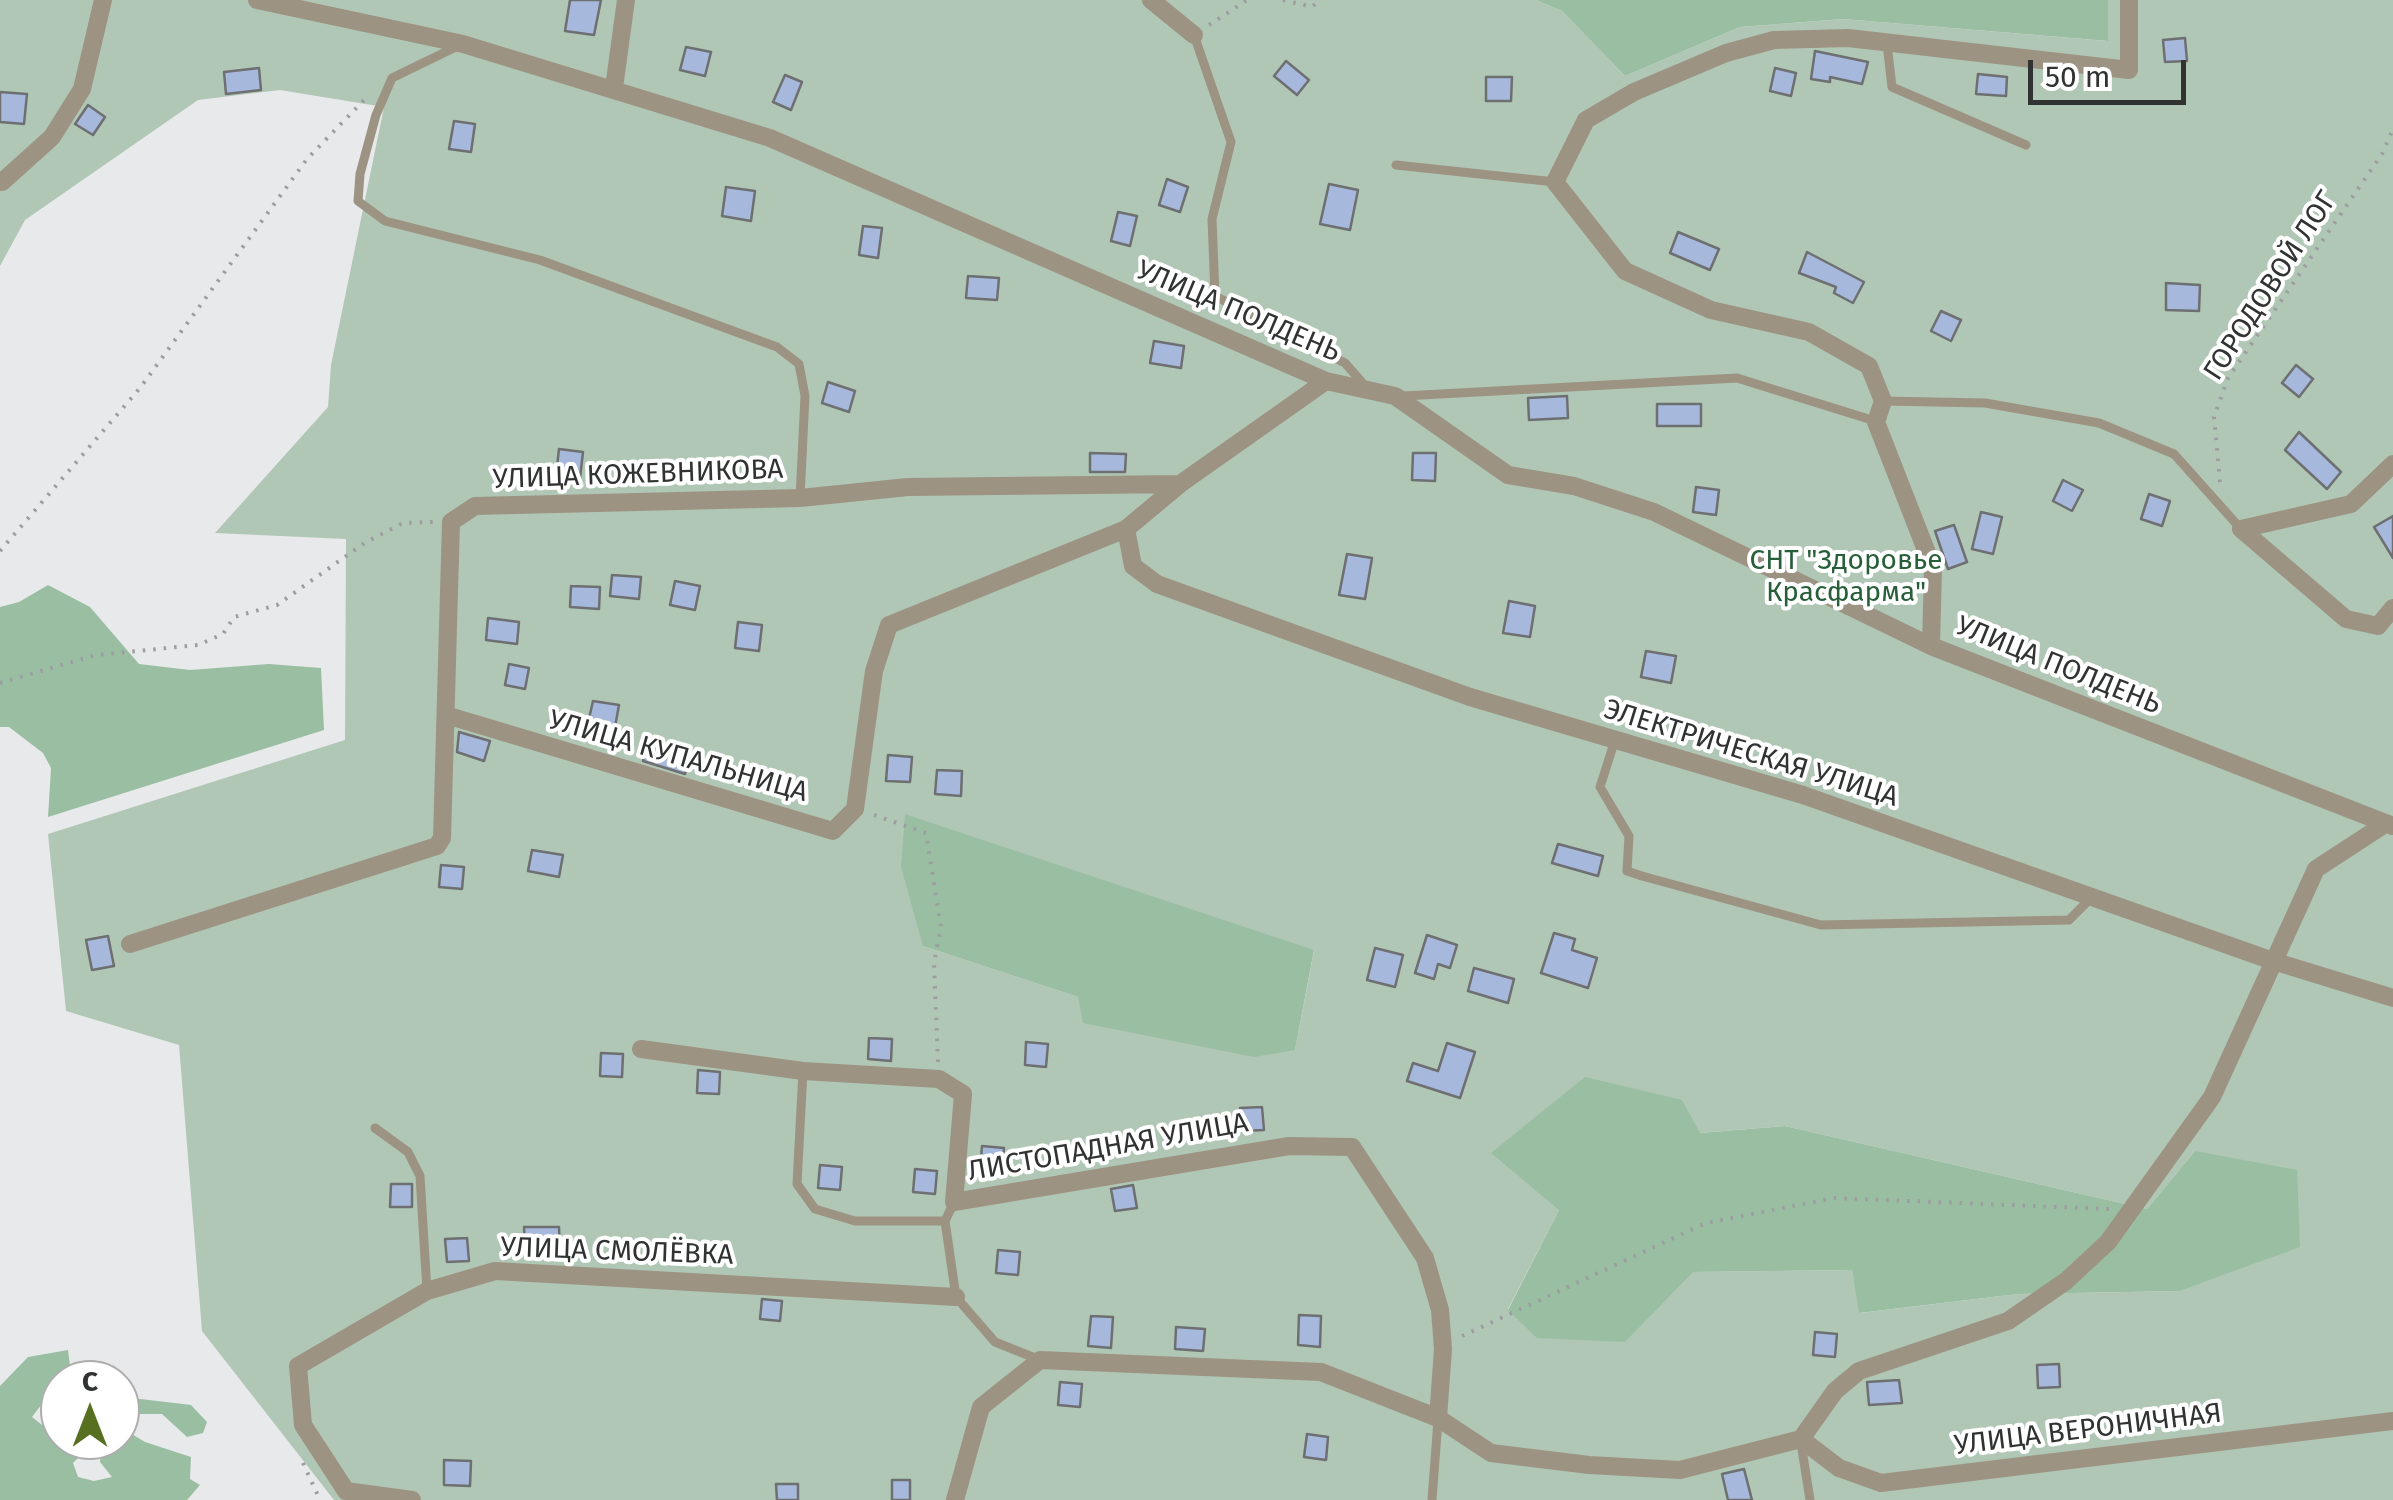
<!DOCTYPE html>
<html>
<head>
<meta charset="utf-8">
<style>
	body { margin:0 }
	#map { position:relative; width:2393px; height:1500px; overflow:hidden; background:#e8e9eb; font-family:"Fira Sans",sans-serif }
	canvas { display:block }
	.north { position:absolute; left:40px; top:1360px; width:100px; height:100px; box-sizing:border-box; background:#fff; border:2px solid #adadad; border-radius:50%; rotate:0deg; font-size:28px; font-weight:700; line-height:40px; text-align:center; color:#313232 }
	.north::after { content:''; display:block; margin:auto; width:35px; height:45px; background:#566f21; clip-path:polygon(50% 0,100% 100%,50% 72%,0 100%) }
	.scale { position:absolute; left:2028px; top:60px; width:158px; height:45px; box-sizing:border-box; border:5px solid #313232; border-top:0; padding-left:12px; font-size:30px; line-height:35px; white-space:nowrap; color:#313232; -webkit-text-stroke:8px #fff; paint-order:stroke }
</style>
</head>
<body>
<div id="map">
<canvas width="2393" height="1500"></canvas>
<div class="north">С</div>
<div class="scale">50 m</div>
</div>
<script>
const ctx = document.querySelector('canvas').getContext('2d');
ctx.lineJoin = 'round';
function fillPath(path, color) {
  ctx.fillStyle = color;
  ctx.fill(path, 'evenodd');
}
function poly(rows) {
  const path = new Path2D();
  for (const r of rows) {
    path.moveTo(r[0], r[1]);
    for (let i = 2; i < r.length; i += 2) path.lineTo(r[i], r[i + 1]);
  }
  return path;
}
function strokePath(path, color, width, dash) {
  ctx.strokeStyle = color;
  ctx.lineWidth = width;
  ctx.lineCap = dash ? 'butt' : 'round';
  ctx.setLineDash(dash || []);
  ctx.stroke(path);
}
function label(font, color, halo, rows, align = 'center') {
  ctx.font = font + ' "Fira Sans",sans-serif';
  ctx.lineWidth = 8;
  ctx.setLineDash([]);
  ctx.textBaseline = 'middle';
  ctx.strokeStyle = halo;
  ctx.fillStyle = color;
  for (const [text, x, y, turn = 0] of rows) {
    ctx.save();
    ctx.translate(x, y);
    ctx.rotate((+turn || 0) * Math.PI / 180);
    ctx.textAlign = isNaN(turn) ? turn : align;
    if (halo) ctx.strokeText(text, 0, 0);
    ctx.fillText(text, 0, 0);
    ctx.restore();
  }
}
fillPath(poly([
	[0,0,1536,0,1562,11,1625,76,1740,27,1843,19,2107,41,2108,0,2393,0,2393,1500,334,1500,202,1331,179,1045,66,1011,48,834,345,740,346,539,215,533,328,407,331,365,384,107,280,90,198,100,25,220,0,266],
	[923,946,1313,950,1314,951,1295,1050,1078,997],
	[1785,1126,2147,1209,2195,1151,2179,1291,2018,1294,1860,1313,1852,1270,1692,1272,1625,1341,1508,1309,1559,1210,1699,1133]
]), '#b0c7b5');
fillPath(poly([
	[1536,0,2108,0,2108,41,1843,19,1740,27,1625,76,1562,11],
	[48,585,90,607,139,664,190,670,269,664,321,668,324,730,48,817,51,768,43,753,9,727,0,727,0,607,19,602],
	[905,814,1314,950,1295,1050,1254,1057,1083,1023,1078,997,923,946,901,867],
	[1585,1077,1682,1100,1700,1133,1785,1126,2147,1209,2195,1151,2297,1170,2300,1247,2179,1291,2018,1294,1859,1313,1852,1270,1693,1272,1625,1342,1537,1338,1508,1310,1559,1210,1491,1153],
	[68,1350,71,1374,60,1380,32,1417,56,1436,60,1434,60,1440,85,1440,82,1454,73,1463,78,1477,94,1481,112,1477,100,1462,102,1440,120,1440,120,1427,145,1442,191,1457,190,1479,200,1485,187,1500,0,1500,0,1386,28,1357],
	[141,1399,191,1405,207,1422,203,1433,187,1437,162,1414,120,1414,120,1400]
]), '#9abea2');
const building = poly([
	[570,0,601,0,594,35,565,31,570,0],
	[2185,38,2187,61,2165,62,2163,40,2185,38],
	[686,47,711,52,705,76,680,70,686,47],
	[1815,51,1868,62,1862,84,1830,77,1830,82,1811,79,1815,51],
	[1286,61,1309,80,1297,95,1274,76,1286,61],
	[259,68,261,90,226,94,224,72,259,68],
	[1775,68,1796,73,1791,96,1770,91,1775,68],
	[1978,74,2007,77,2006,96,1976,94,1978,74],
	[785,75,802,82,791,110,773,102,785,75],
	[1486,77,1512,77,1511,101,1486,101,1486,77],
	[0,92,27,94,24,124,0,122,0,92],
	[88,105,105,117,93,135,75,124,88,105],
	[454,121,475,124,471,152,449,149,454,121],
	[1167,179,1188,187,1180,212,1159,205,1167,179],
	[1329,184,1358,190,1350,230,1320,224,1329,184],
	[726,187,755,191,751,221,722,216,726,187],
	[1118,212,1137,216,1130,246,1111,241,1118,212],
	[863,226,882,228,878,258,859,255,863,226],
	[1678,232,1719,249,1710,270,1670,253,1678,232],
	[1807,252,1864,282,1853,303,1834,293,1836,287,1799,273,1807,252],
	[968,276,999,278,997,300,966,298,968,276],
	[2166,283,2200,285,2199,311,2166,310,2166,283],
	[1941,311,1961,320,1951,341,1931,331,1941,311],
	[1154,341,1184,346,1181,368,1150,363,1154,341],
	[2296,365,2313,379,2299,397,2282,383,2296,365],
	[828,382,855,391,849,412,822,403,828,382],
	[1567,396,1568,418,1529,420,1528,398,1567,396],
	[1657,404,1701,404,1701,426,1657,426,1657,404],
	[2299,432,2341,472,2327,489,2285,450,2299,432],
	[559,449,583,452,580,478,556,475,559,449],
	[1090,453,1126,454,1125,472,1090,472,1090,453],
	[1413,453,1436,453,1435,481,1412,480,1413,453],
	[2063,480,2083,490,2072,511,2053,501,2063,480],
	[1696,487,1719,490,1716,515,1693,512,1696,487],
	[2149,494,2170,501,2162,526,2141,519,2149,494],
	[1981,512,2002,517,1993,554,1972,549,1981,512],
	[2393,516,2393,558,2374,527,2393,516],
	[1954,525,1967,562,1948,569,1935,531,1954,525],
	[1347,554,1372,558,1365,599,1339,595,1347,554],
	[612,575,641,577,639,599,610,596,612,575],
	[675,581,700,586,695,610,670,605,675,581],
	[571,586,600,587,599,609,570,607,571,586],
	[1509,601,1535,606,1530,637,1503,633,1509,601],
	[488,618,519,622,517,644,486,640,488,618],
	[738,622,762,625,759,651,735,648,738,622],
	[1646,651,1676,656,1671,683,1641,677,1646,651],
	[509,664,529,668,525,689,505,685,509,664],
	[593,701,619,705,615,727,588,723,593,701],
	[459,732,490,741,484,761,457,752,459,732],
	[647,744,690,754,685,774,643,761,647,744],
	[888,755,912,757,910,782,886,781,888,755],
	[937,770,962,771,961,796,935,794,937,770],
	[1558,844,1603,856,1598,876,1552,863,1558,844],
	[532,850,563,855,559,877,528,871,532,850],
	[441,865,464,867,462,889,439,887,441,865],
	[1554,933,1575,939,1572,950,1597,958,1588,988,1541,973,1554,933],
	[1427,935,1457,945,1450,968,1438,964,1434,979,1415,973,1427,935],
	[108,936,114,966,92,970,86,940,108,936],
	[1375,948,1403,955,1395,987,1367,980,1375,948],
	[1474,968,1514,979,1508,1003,1468,991,1474,968],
	[869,1038,892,1039,891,1061,868,1059,869,1038],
	[1026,1042,1048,1044,1046,1067,1025,1065,1026,1042],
	[1447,1043,1475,1052,1460,1098,1407,1081,1413,1063,1438,1071,1447,1043],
	[601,1053,623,1054,622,1077,600,1076,601,1053],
	[698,1070,720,1072,719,1094,697,1093,698,1070],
	[1262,1107,1264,1130,1242,1131,1240,1108,1262,1107],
	[982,1146,1004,1148,1002,1171,980,1169,982,1146],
	[820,1165,842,1167,840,1190,818,1188,820,1165],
	[915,1169,937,1171,935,1194,913,1192,915,1169],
	[391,1184,412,1184,412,1207,390,1207,391,1184],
	[1133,1185,1137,1208,1115,1211,1111,1189,1133,1185],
	[524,1227,559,1227,560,1250,525,1250,524,1227],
	[467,1238,469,1261,447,1262,445,1239,467,1238],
	[998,1250,1020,1252,1018,1275,996,1273,998,1250],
	[762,1299,782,1301,780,1321,760,1319,762,1299],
	[1299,1315,1321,1316,1320,1347,1298,1345,1299,1315],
	[1091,1316,1113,1317,1111,1348,1088,1346,1091,1316],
	[1176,1327,1205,1329,1203,1351,1175,1349,1176,1327],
	[1815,1332,1837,1334,1835,1357,1813,1355,1815,1332],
	[2059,1364,2060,1387,2038,1388,2037,1365,2059,1364],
	[1899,1380,1902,1403,1869,1405,1867,1382,1899,1380],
	[1060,1382,1082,1384,1080,1407,1058,1405,1060,1382],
	[1307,1434,1328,1437,1326,1460,1304,1457,1307,1434],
	[444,1460,471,1461,470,1486,444,1485,444,1460],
	[1744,1469,1752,1500,1728,1500,1722,1474,1744,1469],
	[892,1480,910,1480,910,1500,892,1500,892,1480],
	[776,1484,798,1484,798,1500,777,1500,776,1484]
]);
fillPath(building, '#a6b8dc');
strokePath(building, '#6e6f71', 2.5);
strokePath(poly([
	[1283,0,1312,7,1319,0],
	[1209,25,1247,0],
	[2220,482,2214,417,2228,378,2382,154,2393,129],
	[0,551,140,388,307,159,365,99],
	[0,683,96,655,198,645,223,634,234,617,277,605,366,542,403,523,433,522],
	[874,815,926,833,941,927,934,963,938,1062],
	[1462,1336,1706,1223,1834,1198,2109,1209],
	[303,1463,320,1500]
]), '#9c9d9e', 4, [2.5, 8]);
strokePath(poly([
	[1194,35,1231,142,1212,219,1215,296,1345,363,1367,388],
	[1887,44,1892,87,2026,145],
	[460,45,392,78,376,115,360,174,358,201,385,221,540,260,777,347,799,364,805,396,800,498],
	[1396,165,1555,182],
	[1403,396,1737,378,1875,421],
	[1883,401,1985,403,2099,423,2174,454,2241,529],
	[1615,740,1600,787,1629,836,1627,871,1642,876,1821,925,2069,920,2091,898],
	[803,1071,797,1184,815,1209,855,1221,945,1221],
	[375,1128,408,1152,420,1176,427,1291],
	[954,1202,945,1221,956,1297,995,1342,1040,1360],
	[1801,1443,1810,1500],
	[1432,1500,1438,1420]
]), '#9d9383', 9);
strokePath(poly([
	[257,0,463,44,770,138,1326,381,1395,396,1508,475,1574,486,1654,512,1931,646,2393,826],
	[1151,0,1194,35],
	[614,88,626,0],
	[2,182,52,137,82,89,103,0],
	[1126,529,1133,566,1157,584,1470,697,1803,795,2273,961,2393,998],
	[2241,529,2346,619,2378,626,2393,608],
	[2241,529,2351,504,2393,464],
	[1931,646,1933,568,1876,422,1883,401,1869,366,1809,332,1711,310,1625,271,1555,182,1586,120,1634,92,1726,53,1774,40,1848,38,2129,70,2129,0],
	[446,715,833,831,855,809,874,671,889,625,1126,529,1180,484],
	[130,944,437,846,442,838,451,522,475,506,800,498,908,487,1180,484,1326,381],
	[641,1049,803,1071,939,1079,963,1094,954,1202,1289,1146,1352,1147,1425,1258,1440,1310,1443,1349,1438,1418],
	[1801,1439,1839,1468,1881,1483,2393,1421],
	[412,1500,346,1491,303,1425,298,1366,427,1291,495,1271,956,1297],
	[955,1500,981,1407,1040,1360,1321,1372,1438,1418,1491,1453,1589,1465,1680,1470,1801,1439,1835,1391,1859,1371,2008,1321,2066,1281,2108,1242,2212,1097,2316,869,2385,824]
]), '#9d9383', 18);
label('28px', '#313232', '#fff', [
	["ГОРОДОВОЙ ЛОГ",2271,286,-57],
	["УЛИЦА ПОЛДЕНЬ",1238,312,23],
	["УЛИЦА КОЖЕВНИКОВА",638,475,-2],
	["УЛИЦА ПОЛДЕНЬ",2058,666,22],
	["ЭЛЕКТРИЧЕСКАЯ УЛИЦА",1751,754,17],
	["УЛИЦА КУПАЛЬНИЦА",678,757,16],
	["ЛИСТОПАДНАЯ УЛИЦА",1108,1148,-10],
	["УЛИЦА СМОЛЁВКА",617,1252,2],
	["УЛИЦА ВЕРОНИЧНАЯ",2088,1430,-7]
]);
label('28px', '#275f39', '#fff', [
	["СНТ \"Здоровье",1846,561],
	["Красфарма\"",1846,593]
]);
</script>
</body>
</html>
